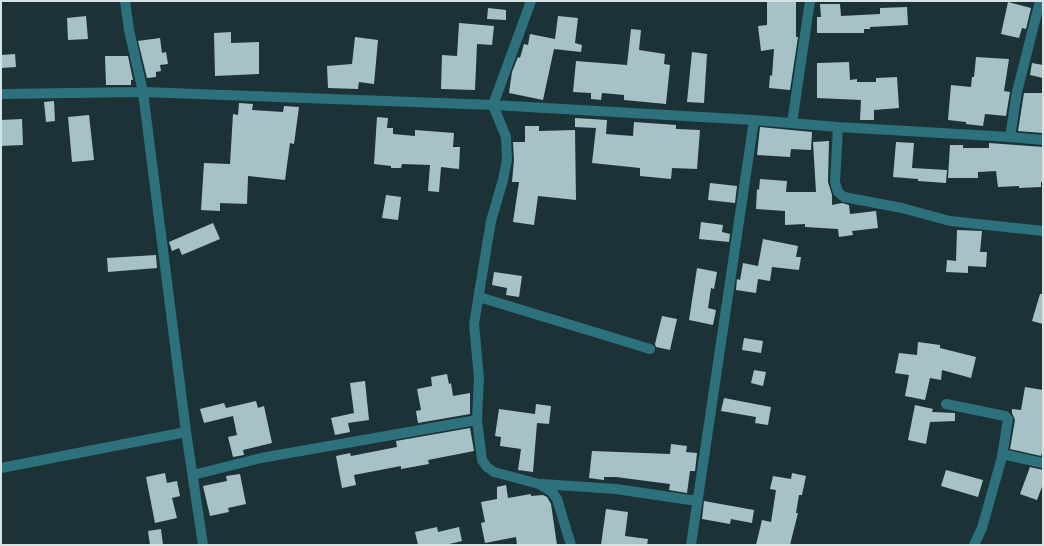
<!DOCTYPE html>
<html>
<head>
<meta charset="utf-8">
<style>
	body { margin:0 }
	#map { position:relative; width:1044px; height:546px; overflow:hidden; background:#1c3236; font-family:"Fira Sans",sans-serif }
	canvas { display:block }
	.frame { position:absolute; inset:0; border:2px solid #d6e3e5; pointer-events:none }
</style>
</head>
<body>
<div id="map">
<canvas width="1044" height="546"></canvas>
<div class="frame"></div>
</div>
<script>
const ctx = document.querySelector('canvas').getContext('2d');
ctx.lineJoin = 'round';
function fillPath(path, color) {
  ctx.fillStyle = color;
  ctx.fill(path, 'evenodd');
}
function poly(rows) {
  const path = new Path2D();
  for (const r of rows) {
    path.moveTo(r[0], r[1]);
    for (let i = 2; i < r.length; i += 2) path.lineTo(r[i], r[i + 1]);
  }
  return path;
}
function strokePath(path, color, width, dash) {
  ctx.strokeStyle = color;
  ctx.lineWidth = width;
  ctx.lineCap = dash ? 'butt' : 'round';
  ctx.setLineDash(dash || []);
  ctx.stroke(path);
}
fillPath(poly([
	[767,1,796,1,796,37,798,37,790,90,769,88,770,75,772,76,774,49,761,51,758,26,767,25],
	[1008,2,1031,8,1026,29,1022,28,1019,38,1001,34],
	[820,4,840,4,841,16,880,14,880,8,907,7,908,25,870,27,870,29,864,29,864,33,817,33,817,17,821,17],
	[488,8,506,10,506,20,487,19],
	[86,16,88,39,68,40,67,18],
	[558,16,578,18,575,43,582,45,581,52,554,49,543,100,509,93,512,72,518,57,520,58,524,44,528,45,530,34,555,39],
	[459,23,494,26,492,45,477,44,475,90,441,89,442,55,457,56],
	[631,29,641,30,639,50,665,54,664,64,670,65,666,104,624,100,624,95,602,93,601,100,591,99,591,93,573,92,576,61,627,65],
	[231,32,231,43,259,42,259,74,215,76,214,33],
	[355,37,378,40,374,84,359,82,358,89,328,88,327,66,352,64],
	[160,38,162,53,166,52,168,64,160,65,161,71,156,72,156,77,147,78,138,41],
	[692,52,707,54,704,103,687,102],
	[15,54,16,67,1,68,1,55],
	[105,56,128,56,133,80,131,80,131,85,106,85],
	[976,57,1009,59,1004,91,1010,92,1006,116,985,114,983,126,966,124,966,122,948,120,951,85,971,87,972,77,974,77],
	[849,62,850,80,857,79,857,82,876,82,876,78,897,77,899,108,874,110,874,120,860,120,861,100,817,98,817,63],
	[1032,63,1043,65,1043,78,1030,75],
	[1024,93,1043,93,1043,133,1018,131],
	[54,101,55,121,46,122,44,102],
	[239,103,253,104,252,110,283,112,284,106,299,107,294,144,290,143,285,180,248,176,247,204,220,203,220,211,201,210,204,163,230,164,233,114,238,115],
	[89,115,94,160,72,162,68,117],
	[377,117,388,118,387,128,393,128,393,134,415,136,415,130,454,133,453,147,460,147,459,169,441,167,439,192,428,191,430,165,402,164,401,168,391,168,391,166,374,164],
	[575,118,607,120,606,134,633,136,634,122,676,125,676,129,700,130,697,169,672,168,671,179,640,176,640,168,592,163,596,128,575,127],
	[22,119,23,145,1,146,1,120],
	[525,126,539,126,539,131,575,130,576,200,538,196,534,225,513,222,519,182,512,182,514,160,513,142,525,142],
	[760,127,812,132,811,150,791,149,790,157,757,155],
	[829,141,828,182,832,195,832,205,842,203,849,205,850,214,876,211,878,228,852,231,853,235,839,237,838,229,805,227,805,224,785,225,785,211,756,209,757,189,759,190,760,179,787,181,786,192,816,192,813,142],
	[896,142,914,143,912,168,947,170,946,183,918,181,918,179,893,177],
	[989,143,1043,147,1043,182,1041,182,1041,187,1019,188,1019,186,998,187,996,171,978,172,978,178,948,178,950,145,963,145,963,148,989,148],
	[710,183,737,186,735,203,708,200],
	[386,195,401,197,398,220,382,218],
	[701,222,723,225,722,232,730,234,729,242,699,239],
	[213,223,220,239,182,255,179,248,172,251,169,242],
	[957,230,982,231,980,252,987,252,986,267,968,266,968,273,946,272,947,260,956,261],
	[763,239,798,246,796,257,801,257,799,270,772,267,770,281,758,279,756,293,736,290,737,279,740,280,743,263,758,266],
	[156,255,157,268,108,272,107,258],
	[697,268,717,272,714,289,711,288,708,308,716,310,713,325,689,320],
	[494,272,522,276,519,297,506,295,507,288,492,285],
	[1040,294,1043,294,1043,324,1032,321],
	[662,316,677,319,670,350,656,347,655,344],
	[744,338,763,341,761,353,742,350],
	[918,342,940,345,940,348,976,357,971,378,942,370,941,380,930,378,925,400,905,396,909,375,895,373,899,353,917,355],
	[754,370,766,372,763,386,751,383],
	[447,374,449,384,451,383,453,396,470,393,470,414,418,423,416,411,421,410,417,389,432,386,431,377],
	[365,381,369,420,348,423,350,432,335,435,331,418,354,413,350,383],
	[1025,387,1043,390,1043,449,1041,456,1010,449,1015,420,1012,413,1012,409,1021,410],
	[724,398,771,407,768,425,755,423,756,417,721,411],
	[256,401,258,408,264,406,272,443,243,450,244,455,233,457,228,437,237,435,233,416,204,423,200,409,224,403,226,408],
	[536,404,551,406,549,424,537,423,533,472,518,470,521,449,500,446,501,437,495,436,499,409,535,414],
	[915,405,933,409,932,412,955,413,955,421,930,422,926,444,908,440],
	[470,428,474,451,428,460,429,464,401,469,401,466,354,475,356,485,342,488,336,456,350,453,351,456,397,447,396,441],
	[671,444,687,446,686,452,697,453,695,471,690,471,687,493,669,490,670,484,616,477,604,477,604,480,589,478,592,451,670,454],
	[1030,467,1043,470,1043,484,1037,500,1020,494],
	[946,470,983,480,978,497,941,486],
	[165,473,167,483,177,481,180,496,172,498,177,518,155,523,146,477],
	[792,473,806,476,802,495,799,495,796,513,798,513,790,545,756,545,762,520,771,522,776,490,770,489,773,476,791,479],
	[240,474,246,504,228,508,229,512,210,516,203,486,227,481,226,476],
	[506,485,508,498,531,494,531,496,543,495,547,497,551,504,557,545,517,545,516,537,485,543,481,523,485,522,481,502,497,499,497,487],
	[704,501,754,510,752,523,731,519,730,524,702,519],
	[606,509,628,512,625,536,648,539,647,545,601,545],
	[437,527,438,532,459,527,462,541,445,545,418,545,415,532],
	[161,529,163,545,150,545,148,531]
]), '#a7c2c6');
strokePath(poly([
	[125,1,129,30,143,92,186,432,203,545],
	[531,1,493,105,506,137,507,160,503,180,491,221,474,324,479,378,477,420,482,460,487,467,494,472,539,484,552,492,557,499,571,545],
	[1,94,143,92,493,105,754,120,838,127,1010,137,1043,140],
	[792,123,810,1],
	[838,127,835,182,838,192,844,197,902,208,950,221,1043,231],
	[1010,137,1017,92,1040,1],
	[479,297,650,349],
	[946,404,1005,416,1008,419,1002,457,982,528,974,545],
	[1002,454,1043,463],
	[1,468,186,432],
	[193,475,261,458,477,420],
	[542,484,616,489,697,501],
	[691,545,754,120]
]), '#2c717c', 10);
</script>
</body>
</html>
